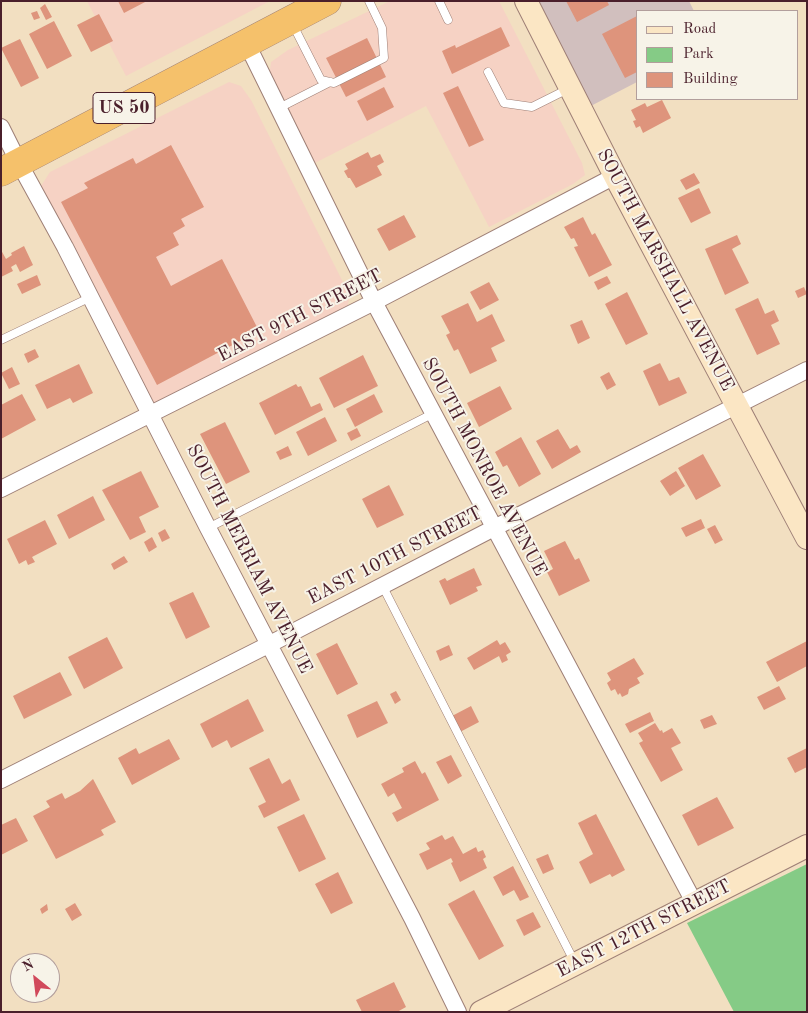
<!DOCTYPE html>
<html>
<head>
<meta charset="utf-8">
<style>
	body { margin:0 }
	#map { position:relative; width:808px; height:1013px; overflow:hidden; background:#f2dfc1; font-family:"Old Standard TT",serif }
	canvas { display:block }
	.frame { position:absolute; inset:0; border:2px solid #4a1f2b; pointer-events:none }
	.legend { position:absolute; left:636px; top:10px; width:162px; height:90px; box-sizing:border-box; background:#f7f3e8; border:1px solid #b29e9c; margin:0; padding:6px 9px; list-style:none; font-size:15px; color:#4a1f2b }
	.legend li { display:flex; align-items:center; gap:10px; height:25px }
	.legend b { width:25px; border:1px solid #b29e9c }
	.north { position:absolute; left:10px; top:953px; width:50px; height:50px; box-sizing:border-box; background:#f7f3e8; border:1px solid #b29e9c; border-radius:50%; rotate:331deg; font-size:14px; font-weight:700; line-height:20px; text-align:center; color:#4a1f2b }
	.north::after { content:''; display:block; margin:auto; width:18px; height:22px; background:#d1495b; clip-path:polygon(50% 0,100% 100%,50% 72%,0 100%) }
</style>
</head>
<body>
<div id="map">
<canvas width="808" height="1013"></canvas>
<div class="frame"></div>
<ul class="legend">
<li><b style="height:6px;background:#fbe6c4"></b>Road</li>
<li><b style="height:14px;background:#85cb86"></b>Park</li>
<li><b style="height:14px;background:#de947c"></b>Building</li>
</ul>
<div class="north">N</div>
</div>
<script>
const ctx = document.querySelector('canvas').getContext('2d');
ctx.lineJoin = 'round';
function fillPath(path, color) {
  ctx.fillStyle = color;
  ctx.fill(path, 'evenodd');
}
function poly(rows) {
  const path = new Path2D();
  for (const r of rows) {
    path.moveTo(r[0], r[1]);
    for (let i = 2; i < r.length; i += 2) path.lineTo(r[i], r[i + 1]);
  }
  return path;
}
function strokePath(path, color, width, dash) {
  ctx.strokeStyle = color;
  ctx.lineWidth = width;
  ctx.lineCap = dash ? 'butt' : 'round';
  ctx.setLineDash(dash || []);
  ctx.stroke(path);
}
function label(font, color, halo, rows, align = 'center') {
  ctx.font = font + ' "Old Standard TT",serif';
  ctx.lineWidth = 4;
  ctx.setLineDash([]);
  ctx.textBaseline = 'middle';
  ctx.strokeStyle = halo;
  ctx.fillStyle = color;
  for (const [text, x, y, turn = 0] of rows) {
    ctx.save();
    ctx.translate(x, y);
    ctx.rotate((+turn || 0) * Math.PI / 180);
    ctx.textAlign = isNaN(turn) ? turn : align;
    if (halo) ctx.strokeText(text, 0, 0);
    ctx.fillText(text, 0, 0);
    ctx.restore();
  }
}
fillPath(poly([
	[87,1,270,1,126,76],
	[390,1,499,1,582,163,585,175,573,184,489,227,426,106,311,165,269,78,271,62,288,50],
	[229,82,241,86,251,100,350,296,347,308,156,407,143,401,41,197,41,186,50,172]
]), '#f6d2c4');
fillPath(poly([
	[533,1,689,1,694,11,637,11,637,82,585,109]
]), '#d1bfbe');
fillPath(poly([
	[807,864,807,1012,734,1012,687,923]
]), '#85cb86');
fillPath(poly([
	[118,1,147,1,124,13],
	[566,1,607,1,609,5,577,22],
	[45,4,52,17,46,20,40,8],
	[37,11,40,18,34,20,31,13],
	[99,14,113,41,91,52,77,25],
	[637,16,637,72,625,78,602,34],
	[54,21,72,56,47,69,29,34],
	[501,27,510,46,452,74,442,51,455,45,456,48],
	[367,38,386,77,346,97,326,58],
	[20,39,39,78,21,87,1,48],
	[458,86,484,140,469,147,443,93],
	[384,87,394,107,367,121,357,101],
	[662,100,671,118,643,133,640,126,636,128,633,121,636,120,631,110,645,103,647,107],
	[171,145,204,207,181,219,185,226,173,233,179,245,156,257,171,286,222,259,259,331,157,385,61,202,88,188,84,183,133,158,136,164],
	[368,152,371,158,380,154,384,162,377,166,382,175,356,188,350,178,348,178,344,171,348,169,345,164],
	[694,173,700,183,686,190,680,180],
	[699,188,711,213,691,223,678,198],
	[404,215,416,237,389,251,377,229],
	[583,217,592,235,595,233,612,265,589,277,574,247,578,246,574,238,571,239,564,227],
	[737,235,741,244,732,249,749,283,725,295,705,249],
	[24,246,33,265,20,272,16,264,11,267,13,271,1,277,1,250,6,259,12,255,11,253],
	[37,275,41,285,22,294,17,284],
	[607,276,611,283,598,290,594,282],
	[489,282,499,300,480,310,470,292],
	[804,287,807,294,798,298,795,291],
	[627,292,648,334,626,345,605,304],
	[758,298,765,314,774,310,779,321,771,325,780,344,757,355,735,309],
	[468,303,477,322,492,314,505,341,491,348,497,361,470,374,458,349,454,351,446,335,450,333,441,316],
	[582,320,590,338,578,344,570,325],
	[35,349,39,357,28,363,24,354],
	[363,355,378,386,334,408,319,378],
	[660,363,669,381,679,377,687,393,659,406,643,371],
	[79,364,93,393,73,403,70,398,47,409,35,385],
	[12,367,20,384,9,389,1,373],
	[609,372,616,385,607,390,600,377],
	[296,384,298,387,301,386,311,407,320,403,323,410,275,435,259,403],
	[500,386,512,409,479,427,467,403],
	[22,394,36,420,1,439,1,405],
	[374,394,383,412,355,427,346,409],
	[325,417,337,441,308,456,296,432],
	[225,422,250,472,226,484,200,434],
	[357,428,361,436,351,441,347,433],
	[558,429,570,449,577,445,581,452,552,469,536,441],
	[521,437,541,474,519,487,507,465,503,467,495,452],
	[288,446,292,455,280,460,276,452],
	[703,454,721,486,696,500,678,468],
	[141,471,159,507,139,517,146,532,130,540,102,490],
	[676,471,685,486,670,496,660,481],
	[389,485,404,515,377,528,362,499],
	[93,496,105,520,69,539,57,515],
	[701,519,705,528,686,537,681,528],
	[45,520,57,544,32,557,35,562,28,565,26,560,19,564,7,539],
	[715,525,723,540,715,544,707,529],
	[165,529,170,538,162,542,158,533],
	[152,537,157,547,149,552,144,542],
	[565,541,575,560,579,558,590,581,559,596,547,572,553,569,544,551],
	[124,556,128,562,114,570,111,564],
	[474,568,482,585,476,587,478,591,450,605,439,581,445,578,447,581],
	[193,592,210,627,186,639,169,603],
	[107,637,123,668,84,689,68,657],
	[497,640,500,645,505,642,511,652,506,655,508,660,502,663,499,656,474,670,467,658],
	[807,641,807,666,777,682,766,662],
	[337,643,358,684,337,695,316,654],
	[449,645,453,655,440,661,436,651],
	[634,658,644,674,637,678,640,683,629,689,628,694,622,697,620,693,618,695,615,689,611,691,607,683,611,680,607,673],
	[60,672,72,695,24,719,13,696],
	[779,686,786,699,764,710,757,697],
	[396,691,401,700,395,704,390,694],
	[248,699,264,731,231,748,227,740,212,748,200,724],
	[377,701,388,723,357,738,347,715],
	[471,706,479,722,460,732,452,716],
	[650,712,654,721,630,733,625,724],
	[712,715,717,724,704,729,700,720],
	[655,723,660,731,662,730,663,733,672,728,681,743,671,748,683,770,661,782,639,743,643,741,638,733],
	[169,739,180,759,132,785,118,758,136,748,139,754],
	[807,748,807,767,795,773,787,758],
	[451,755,462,776,448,784,436,762],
	[269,758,282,784,290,779,300,800,264,818,258,806,266,802,249,768],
	[415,761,422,774,425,772,439,800,397,822,392,813,402,808,394,793,388,797,381,784,404,772,402,768],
	[93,779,116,822,101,830,104,835,56,859,33,816,50,807,46,801,62,793,65,799,80,791],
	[717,797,734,828,698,846,682,815],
	[304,814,326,859,299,872,277,827],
	[596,814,625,870,612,877,610,874,590,884,579,862,593,854,578,823],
	[16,818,28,841,1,855,1,825],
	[442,835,445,840,453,836,463,854,476,847,478,852,483,850,486,857,483,859,487,868,460,882,451,863,453,862,451,858,427,870,419,854,430,849,426,843],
	[548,854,554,869,543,874,536,859],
	[513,866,529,897,520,901,514,890,503,896,493,877],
	[338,872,353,903,331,914,315,884],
	[474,890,504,946,479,960,448,904],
	[75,903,82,915,72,921,65,909],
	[47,904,48,910,42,914,40,909],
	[533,912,541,927,524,936,516,920],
	[394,982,406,1007,397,1012,362,1012,356,1000]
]), '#de947c');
const lane = poly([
	[439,1,448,20],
	[293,25,321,80,334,83,384,58,382,28,369,1],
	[488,72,504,103,532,107,568,89],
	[279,108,330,82],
	[1,340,91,297],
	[208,528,432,414],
	[382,585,574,961]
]);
const street = poly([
	[247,44,374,302,695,904],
	[1,127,19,163,65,247,208,528,412,918,458,1012],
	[1,489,374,302,615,176],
	[1,780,270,644,494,528,807,370]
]);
const secondary = poly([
	[526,1,615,176,807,538],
	[481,1012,807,846]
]);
const highway = poly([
	[1,172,327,1]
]);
strokePath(lane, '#9e7f76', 9);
strokePath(street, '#9e7f76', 18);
strokePath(secondary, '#9e7f76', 24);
strokePath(highway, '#9e7f76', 29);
strokePath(lane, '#fff', 8);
strokePath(street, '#fff', 16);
strokePath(secondary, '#fbe6c4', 22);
strokePath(highway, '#f5c16b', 28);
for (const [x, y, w] of [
	[124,108,62]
]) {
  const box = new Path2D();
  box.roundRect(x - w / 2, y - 15.5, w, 31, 4);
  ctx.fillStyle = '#f7f3e8';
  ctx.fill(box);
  strokePath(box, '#4a1f2b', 1);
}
label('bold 18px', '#4a1f2b', null, [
	["US 50",124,108]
]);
label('19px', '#4a1f2b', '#f7f3e8', [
	["SOUTH MARSHALL AVENUE",665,270,62],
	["EAST 9TH STREET",300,316,-27],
	["SOUTH MONROE AVENUE",484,467,62],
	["EAST 10TH STREET",395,556,-27],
	["SOUTH MERRIAM AVENUE",249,559,63],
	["EAST 12TH STREET",644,929,-27]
]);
</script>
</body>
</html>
